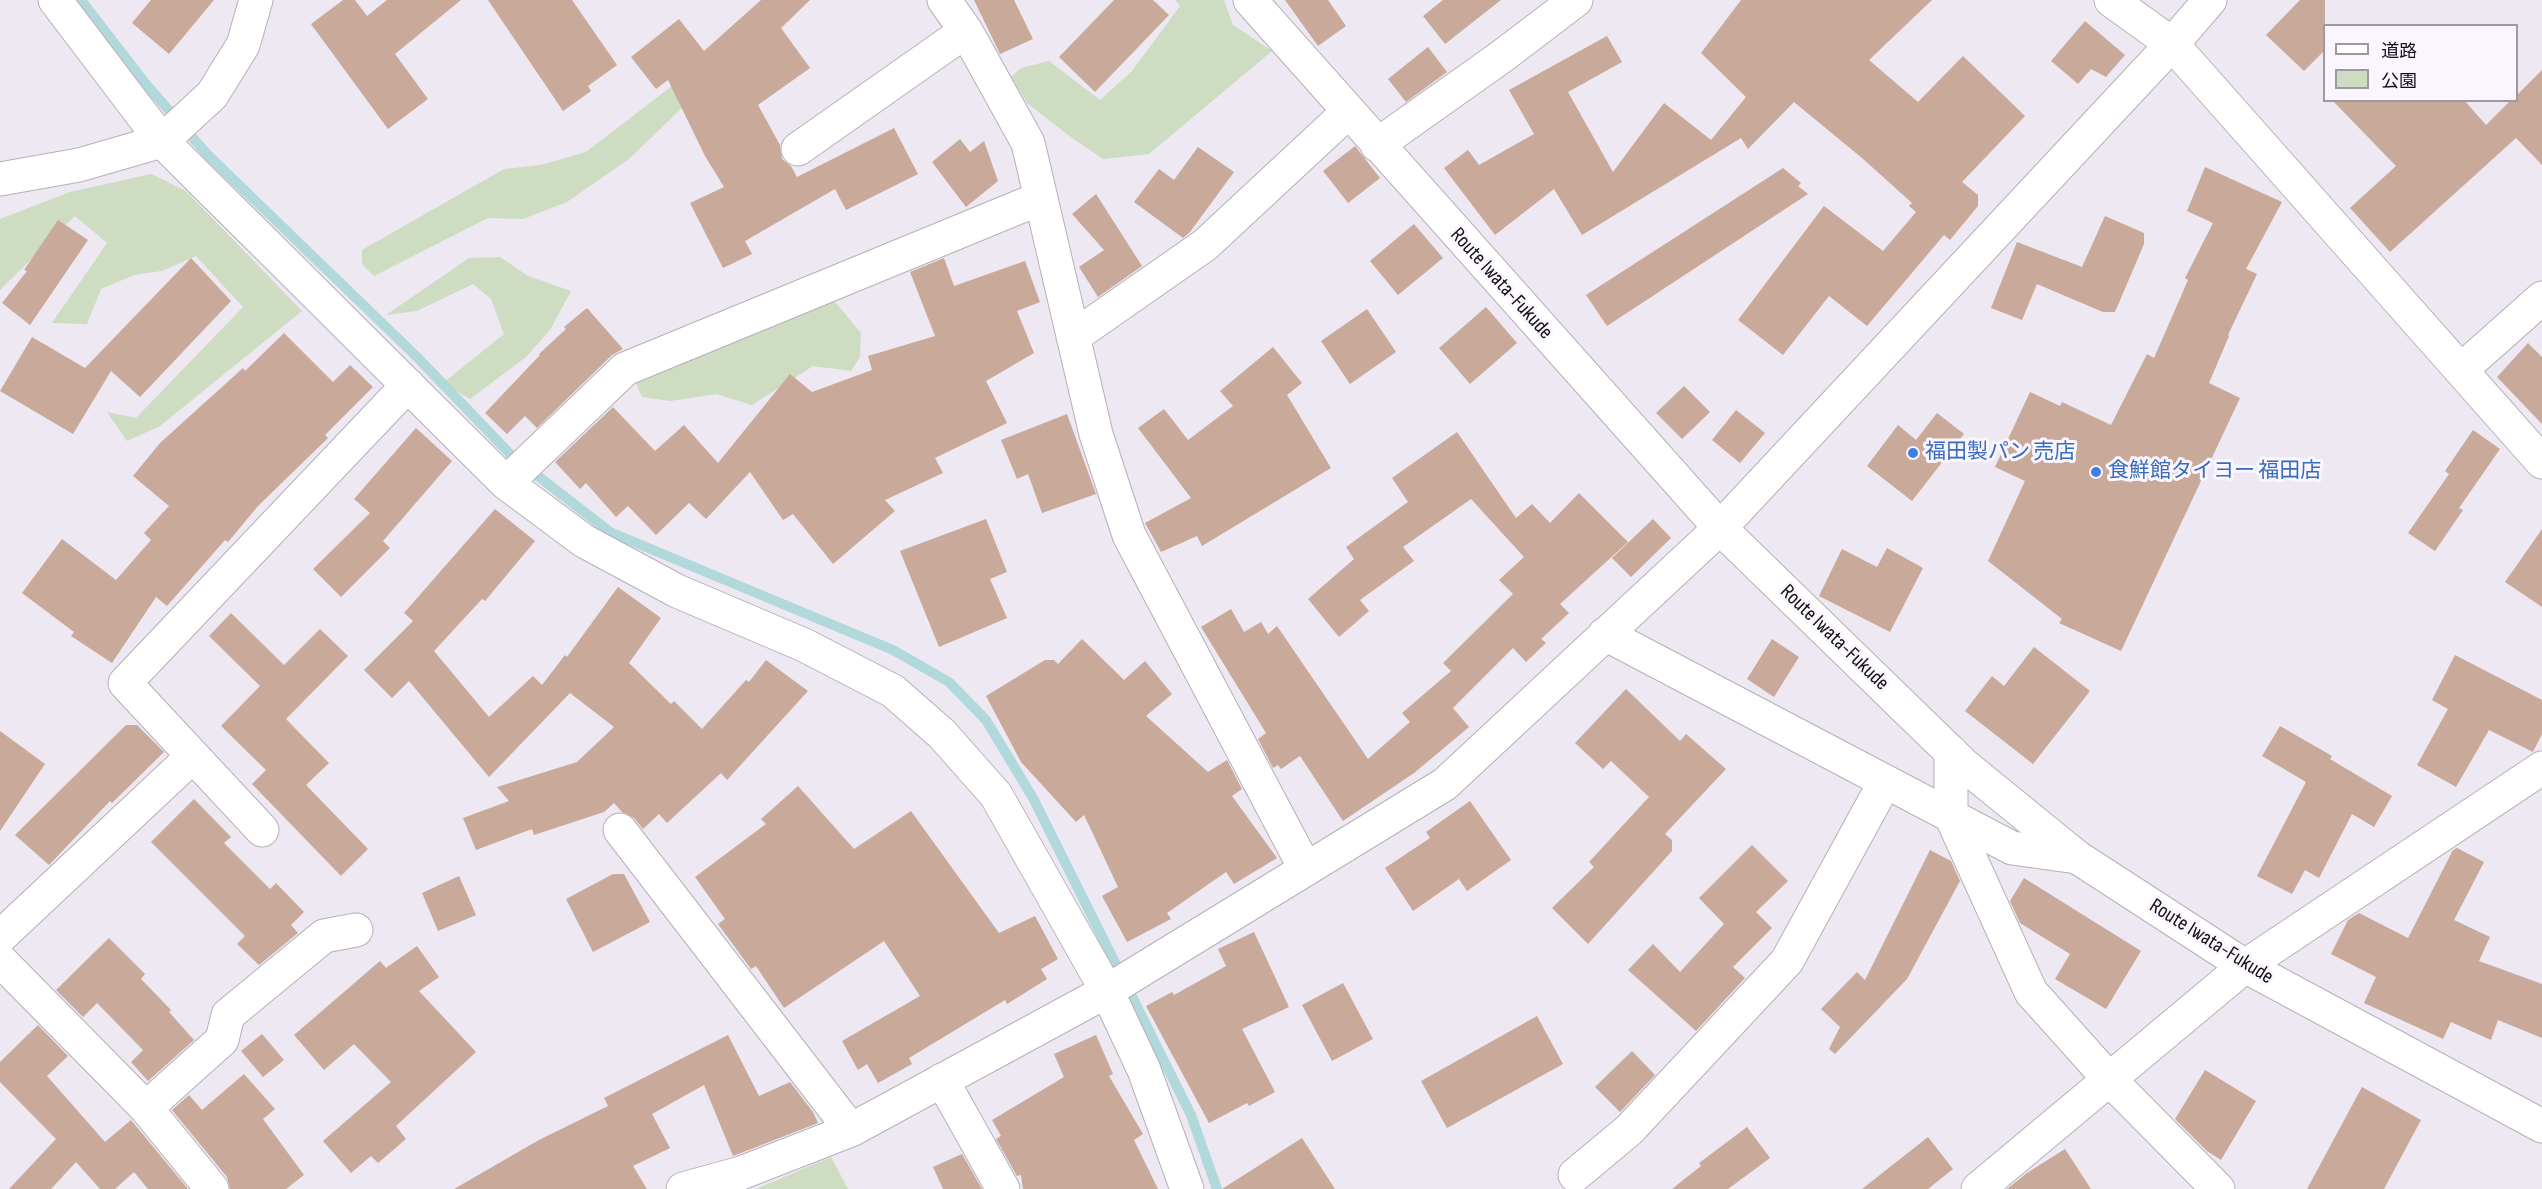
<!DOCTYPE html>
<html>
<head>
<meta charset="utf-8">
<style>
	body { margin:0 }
	#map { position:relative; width:2542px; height:1189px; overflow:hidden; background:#ede8f2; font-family:"Sofia Sans Condensed","Noto Sans JP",sans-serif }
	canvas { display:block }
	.legend { position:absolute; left:2323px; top:24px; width:195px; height:78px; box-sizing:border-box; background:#faf5fe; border:2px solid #9d99a0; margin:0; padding:8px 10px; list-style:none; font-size:18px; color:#121013 }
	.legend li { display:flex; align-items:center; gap:12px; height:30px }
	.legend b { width:30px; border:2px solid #9d99a0 }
</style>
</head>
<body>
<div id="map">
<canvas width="2542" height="1189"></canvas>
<ul class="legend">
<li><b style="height:8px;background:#fff"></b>道路</li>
<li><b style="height:16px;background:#cedcc1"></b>公園</li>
</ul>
</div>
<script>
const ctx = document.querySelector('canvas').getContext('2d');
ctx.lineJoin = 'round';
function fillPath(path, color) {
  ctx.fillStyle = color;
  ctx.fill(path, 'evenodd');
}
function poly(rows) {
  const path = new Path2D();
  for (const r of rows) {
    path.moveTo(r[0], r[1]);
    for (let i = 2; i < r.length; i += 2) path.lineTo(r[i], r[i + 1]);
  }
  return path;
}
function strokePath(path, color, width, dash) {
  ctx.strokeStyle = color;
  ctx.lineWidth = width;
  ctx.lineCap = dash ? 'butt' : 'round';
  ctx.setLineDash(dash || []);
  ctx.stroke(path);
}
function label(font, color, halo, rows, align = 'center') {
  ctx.font = font + ' "Sofia Sans Condensed","Noto Sans JP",sans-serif';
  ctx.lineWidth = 6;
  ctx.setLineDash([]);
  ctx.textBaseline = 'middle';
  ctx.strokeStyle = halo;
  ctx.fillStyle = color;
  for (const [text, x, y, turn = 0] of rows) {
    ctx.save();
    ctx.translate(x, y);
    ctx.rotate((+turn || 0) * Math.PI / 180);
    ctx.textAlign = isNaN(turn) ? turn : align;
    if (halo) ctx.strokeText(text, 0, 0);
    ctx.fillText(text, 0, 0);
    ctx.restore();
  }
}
fillPath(poly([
	[1175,0,1224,0,1233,25,1272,51,1149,154,1103,159,1068,135,1027,103,1011,77,1021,68,1049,61,1100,100,1132,71,1180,6],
	[714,77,629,159,567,202,523,219,488,218,374,276,362,264,362,250,504,169,541,165,586,152,681,79],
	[151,174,186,191,302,311,160,426,127,441,107,412,136,418,243,307,196,256,162,271,134,275,101,289,87,324,52,323,107,243,75,216,0,290,0,219,70,192],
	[500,257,528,276,571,291,550,330,526,357,470,399,443,383,504,334,491,299,473,284,417,311,386,315,469,258],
	[830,296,861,333,860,357,851,371,813,366,752,405,716,394,670,401,642,397,632,374],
	[831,1157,848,1189,756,1189]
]), '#cedcc1');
strokePath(poly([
	[81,0,145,83,207,154,417,357,512,456,610,532,893,650,949,682,986,720,1033,798,1191,1115,1217,1189]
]), '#b1d9db', 10);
fillPath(poly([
	[151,0,214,0,169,54,132,23],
	[343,0,355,0,367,16,387,0,461,0,395,54,428,99,388,129,311,24],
	[488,0,572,0,617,65,588,86,591,91,563,111],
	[761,0,810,0,781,28,810,68,758,105,780,145,782,159,791,166,797,177,894,128,918,174,846,210,835,189,745,241,752,254,723,268,690,203,724,187,705,156,668,80,656,89,631,57,679,19,704,51],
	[974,0,1014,0,1033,39,1000,54],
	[1114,0,1153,0,1169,15,1095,92,1059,57],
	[1285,0,1328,0,1346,26,1318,46],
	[1443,0,1501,0,1445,44,1423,16],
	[1741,0,1932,0,1869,60,1918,102,1963,56,2025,116,1962,182,1978,195,1978,206,1950,240,1944,235,1867,326,1829,296,1783,355,1738,320,1824,206,1883,251,1916,212,1909,206,1912,203,1862,158,1794,102,1748,149,1741,138,1582,235,1554,189,1495,235,1444,168,1468,150,1479,165,1534,134,1509,90,1607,36,1622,62,1568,92,1613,172,1664,103,1711,140,1746,97,1701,53],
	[2300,0,2325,0,2325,50,2304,71,2266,35],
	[2085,21,2125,55,2106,77,2091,69,2078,84,2051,61],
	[1428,47,1447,72,1406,102,1388,79],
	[2542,70,2542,165,2516,138,2390,252,2350,208,2396,166,2332,100,2464,100,2486,125,2511,100,2517,100,2517,95],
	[960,139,970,152,984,141,998,181,966,207,932,162],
	[1355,146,1380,178,1348,203,1323,171],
	[1198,147,1234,172,1190,232,1183,238,1134,202,1159,169,1174,180],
	[2205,167,2282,202,2246,269,2257,274,2228,335,2229,336,2209,383,2240,398,2121,651,2059,623,2062,619,1988,561,2025,481,1995,467,2030,392,2060,406,2062,402,2111,425,2147,354,2154,358,2188,280,2185,278,2213,223,2187,211],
	[1783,168,1801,183,1798,186,1808,194,1607,326,1586,295],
	[1096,194,1142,266,1098,297,1079,267,1104,250,1072,214],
	[2105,216,2144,233,2144,244,2115,312,2103,312,2037,284,2022,320,1991,308,2017,242,2082,267],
	[58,220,88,240,30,325,2,303,27,271,24,270],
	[1414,224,1443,258,1398,295,1370,261],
	[191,258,231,301,140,397,111,371,73,434,0,391,32,337,85,368],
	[944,258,954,286,1025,261,1040,302,1017,311,1034,353,986,381,1007,423,935,458,943,473,885,500,895,511,833,564,793,514,783,520,750,472,706,519,689,503,656,535,628,506,616,517,586,483,580,489,555,462,613,407,655,451,684,425,718,463,790,374,812,392,872,370,868,356,935,336,910,272],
	[1486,307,1517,343,1470,384,1439,348],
	[587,308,623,349,612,355,537,428,525,416,507,434,485,413,540,355,539,354,566,329,564,327],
	[1367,309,1396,352,1350,384,1321,341],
	[284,333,333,382,350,365,373,387,325,435,328,438,258,506,228,542,225,540,167,606,156,597,112,663,71,636,74,632,22,593,62,539,116,580,151,540,144,533,169,506,133,476,160,443,243,368,245,371],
	[2528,343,2542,357,2542,424,2497,377],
	[1273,347,1302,383,1287,395,1331,468,1202,546,1197,536,1161,552,1145,523,1191,498,1138,428,1164,409,1188,440,1233,406,1220,391],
	[1684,386,1710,412,1682,439,1656,413],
	[1736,410,1765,433,1740,463,1712,440],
	[1937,413,1964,434,1912,501,1867,466,1898,425,1916,440],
	[1067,414,1096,494,1042,513,1028,474,1017,479,1001,440],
	[416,428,452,461,383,541,390,548,341,597,313,569,370,513,354,499],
	[2473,430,2500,449,2459,508,2463,510,2435,551,2408,533,2449,474,2445,471],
	[1457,432,1516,518,1532,504,1550,523,1579,493,1628,542,1560,604,1569,613,1541,639,1546,643,1526,662,1513,648,1453,708,1469,727,1414,773,1343,821,1300,756,1281,769,1278,765,1273,768,1258,739,1266,733,1201,627,1231,609,1244,632,1261,622,1268,634,1277,626,1368,759,1410,722,1402,713,1451,671,1443,663,1513,594,1499,580,1524,557,1471,499,1403,547,1414,561,1360,600,1369,611,1339,637,1308,599,1354,559,1346,547,1408,502,1392,478],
	[495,509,535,541,485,601,482,599,434,651,489,717,533,676,542,685,565,655,567,657,618,587,661,618,629,663,671,704,674,701,702,729,746,680,749,682,766,660,808,691,727,780,721,773,667,823,659,814,643,829,634,818,622,812,614,803,604,812,534,835,532,829,476,850,463,818,509,801,497,787,577,762,614,727,570,693,489,777,409,681,392,698,364,670,413,621,404,613],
	[986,519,1007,572,990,579,1007,618,939,647,900,551],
	[1653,519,1671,538,1631,577,1612,558],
	[2542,529,2542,607,2505,582],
	[1887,548,1923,568,1890,632,1819,596,1842,549,1877,567],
	[231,613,284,665,320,629,348,656,286,719,329,763,306,785,368,849,341,876,252,784,266,770,221,726,260,686,209,636],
	[1082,639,1124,680,1145,661,1172,694,1146,716,1208,772,1227,760,1242,789,1232,796,1277,858,1234,884,1226,872,1167,913,1171,919,1127,942,1102,896,1118,887,1084,815,1076,822,1021,762,986,696,1045,660,1054,660,1058,664],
	[1772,639,1799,657,1774,697,1747,679],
	[2034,647,2090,691,2033,764,1965,711,1992,676,2004,686],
	[2455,655,2542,700,2542,734,2533,752,2489,730,2456,787,2417,765,2448,709,2432,700],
	[1626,689,1680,741,1686,734,1726,769,1665,834,1672,840,1672,851,1588,944,1552,908,1594,867,1589,862,1649,797,1611,761,1603,769,1575,743],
	[126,725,137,725,164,752,112,803,110,801,49,865,15,835],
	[2280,726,2332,756,2330,759,2392,796,2374,827,2352,814,2319,878,2305,870,2292,894,2257,876,2306,782,2262,756],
	[0,731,45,764,0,831],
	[798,786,854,849,911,811,999,933,1035,916,1058,959,1041,969,1047,979,1007,1004,1005,1000,909,1058,912,1064,878,1083,867,1064,858,1070,842,1041,920,996,884,941,784,1008,756,966,751,969,718,924,725,919,695,877,766,824,761,819],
	[194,799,231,837,224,843,270,889,276,883,304,912,291,925,298,933,259,965,237,944,245,936,151,842],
	[1470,801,1511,860,1467,891,1459,879,1413,911,1385,868,1430,838,1426,832],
	[1752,845,1788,881,1756,912,1772,928,1733,967,1745,978,1696,1031,1628,970,1653,944,1680,972,1724,924,1699,898],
	[2457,848,2484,862,2454,920,2490,937,2479,961,2542,984,2542,1038,2498,1020,2491,1040,2451,1022,2443,1039,2364,1003,2376,977,2331,954,2348,920,2359,913,2408,938,2453,850],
	[1930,850,1951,861,1960,881,1907,979,1835,1054,1829,1049,1840,1027,1821,1009,1857,972,1865,980],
	[613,874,624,874,650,922,593,952,566,899],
	[459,876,476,915,438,931,422,893],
	[2024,878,2141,951,2106,1009,2055,979,2070,954,2020,923,2010,901],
	[1254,932,1289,1007,1242,1029,1275,1092,1249,1106,1247,1103,1209,1123,1146,1006,1172,992,1174,995,1226,966,1218,949],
	[109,938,145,974,141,979,171,1010,169,1012,194,1040,148,1081,131,1062,143,1050,97,1003,83,1017,56,990],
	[417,946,439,977,419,991,476,1052,396,1126,406,1139,378,1163,371,1156,351,1173,323,1141,391,1082,354,1044,324,1070,294,1035,380,961,386,968],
	[1343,983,1373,1039,1332,1061,1302,1005],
	[1537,1016,1563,1064,1447,1128,1421,1081],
	[38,1025,68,1056,47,1076,105,1142,131,1120,188,1189,148,1189,134,1172,115,1189,100,1189,76,1162,51,1189,9,1189,56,1139,0,1082,0,1062],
	[262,1034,284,1060,263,1077,241,1051],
	[728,1035,759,1096,790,1082,813,1112,818,1123,733,1156,704,1085,652,1114,670,1148,633,1166,647,1189,454,1189,539,1140,608,1106,604,1098],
	[1096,1035,1113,1074,1109,1076,1143,1134,1134,1140,1158,1189,1023,1189,1021,1175,1017,1176,996,1139,1001,1136,992,1120,1064,1077,1054,1054],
	[1632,1051,1655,1075,1620,1112,1595,1087],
	[2205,1070,2256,1101,2221,1160,2207,1151,2175,1119],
	[244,1074,275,1109,263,1119,304,1175,286,1189,230,1189,227,1177,172,1110,189,1095,202,1110],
	[2362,1087,2421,1120,2384,1189,2307,1189],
	[1747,1127,1770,1158,1728,1189,1672,1189,1701,1166,1699,1163],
	[1928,1137,1953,1169,1928,1189,1862,1189],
	[1302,1138,1335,1189,1222,1189],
	[2065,1149,2091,1189,2007,1189,2027,1173],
	[962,1154,982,1189,943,1189,933,1167]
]), '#c8a99a');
const minor = poly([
	[55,0,162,141,506,483,584,541,677,591,804,645,893,691,942,734,996,795,1107,991,1144,1070,1187,1189],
	[944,0,966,31,1028,143,1096,434,1129,535,1305,868],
	[2111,0,2172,44,2542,462],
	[1377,145,1501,57,1576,0],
	[798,149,966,31],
	[0,179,79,165,162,141,212,95,243,45,256,0],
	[1073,337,1205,245,1348,112],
	[2461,370,2542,298],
	[506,483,625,369,1041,198],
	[1605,634,2012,848,2077,857],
	[1951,752,1951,816,2031,992,2109,1079,2218,1189],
	[262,830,125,683,408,385],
	[620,830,851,1130],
	[0,937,193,756],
	[0,960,146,1108,212,1189],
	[942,1080,1003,1189],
	[146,1108,222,1040,228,1015,324,936,356,930],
	[1575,1175,1629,1130,1787,961,1885,782],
	[683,1189,741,1173,851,1130,1107,991,1445,784,1720,528,2172,44,2210,0],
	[1978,1189,2245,966,2542,768]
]);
const major = poly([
	[1250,0,1720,528,1964,765,2077,857,2245,966,2542,1126]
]);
strokePath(minor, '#b5b0b9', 35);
strokePath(major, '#b5b0b9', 35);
strokePath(minor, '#fff', 33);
strokePath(major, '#fff', 33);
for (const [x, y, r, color] of [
	[1913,453,6,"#3f7fe0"],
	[2096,472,6,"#3f7fe0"]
]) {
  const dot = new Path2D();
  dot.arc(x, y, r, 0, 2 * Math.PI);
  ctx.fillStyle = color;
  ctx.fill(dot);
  strokePath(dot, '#faf5fe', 2);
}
label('21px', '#121013', '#faf5fe', [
	["Route Iwata-Fukude",1501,284,48],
	["Route Iwata-Fukude",1834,638,44],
	["Route Iwata-Fukude",2211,942,32]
]);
label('21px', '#366cbe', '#faf5fe', [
	["福田製パン 売店",1925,453],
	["食鮮館タイヨー 福田店",2108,472]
], 'left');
</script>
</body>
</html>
